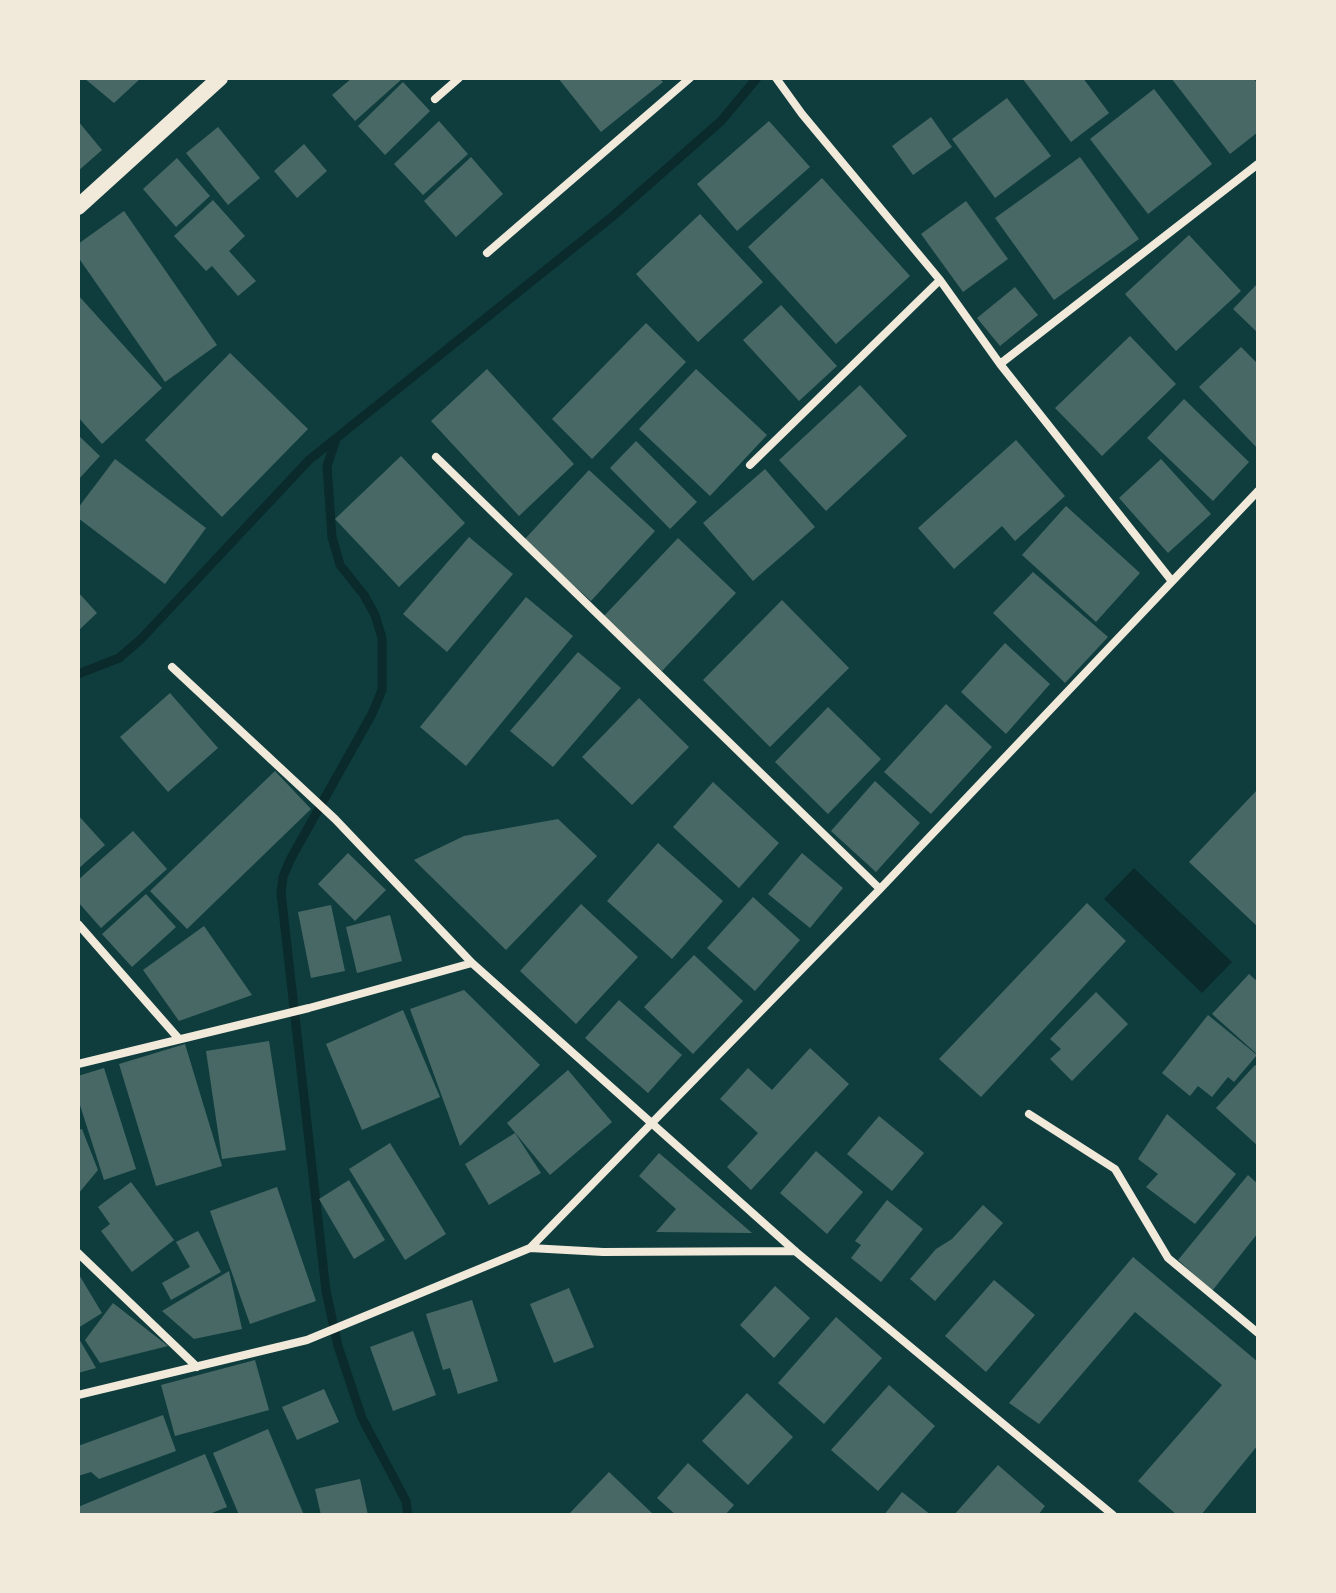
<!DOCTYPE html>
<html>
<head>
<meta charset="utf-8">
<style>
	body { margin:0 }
	#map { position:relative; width:1336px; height:1593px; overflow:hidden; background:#0f3d3e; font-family:"IBM Plex Sans",sans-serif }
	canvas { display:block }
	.frame { position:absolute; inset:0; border:80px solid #f1e9da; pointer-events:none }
</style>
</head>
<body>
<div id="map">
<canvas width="1336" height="1593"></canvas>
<div class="frame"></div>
</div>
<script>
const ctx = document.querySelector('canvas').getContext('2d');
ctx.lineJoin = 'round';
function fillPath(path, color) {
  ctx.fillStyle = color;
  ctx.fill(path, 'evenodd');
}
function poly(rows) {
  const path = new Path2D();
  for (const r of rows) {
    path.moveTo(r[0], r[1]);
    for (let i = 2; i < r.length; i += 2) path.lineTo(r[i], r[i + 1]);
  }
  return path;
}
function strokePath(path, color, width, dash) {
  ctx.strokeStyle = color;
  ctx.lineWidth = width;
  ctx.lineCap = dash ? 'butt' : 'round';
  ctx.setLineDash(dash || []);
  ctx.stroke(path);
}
fillPath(poly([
	[1134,868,1232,962,1202,993,1104,899]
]), '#0a2a2b');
strokePath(poly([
	[336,439,327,466,332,537,340,565,364,595,375,615,382,638,382,690,372,714,290,860,283,877,281,893,326,1291,338,1346,362,1418,406,1501,408,1515],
	[78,674,119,658,141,639,309,460,613,216,721,121,757,78]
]), '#0a2a2b', 9);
fillPath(poly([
	[84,78,141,78,114,103],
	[352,78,403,78,355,121,332,95],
	[558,78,659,78,663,82,601,132],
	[1022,78,1083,78,1109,113,1071,142],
	[1171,78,1253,78,1258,84,1258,132,1230,154],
	[403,82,430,111,385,155,358,126],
	[1154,89,1212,164,1148,214,1090,139],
	[1007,98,1051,156,995,198,952,139],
	[931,117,952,147,913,175,892,146],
	[78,121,102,150,78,171],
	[439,121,468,154,423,195,394,164],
	[769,121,810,167,737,231,697,184],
	[218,127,260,178,228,205,186,153],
	[304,144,327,171,297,198,274,171],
	[471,157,503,194,456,237,424,201],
	[1080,157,1139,239,1054,300,995,218],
	[177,158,210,196,176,227,143,189],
	[822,178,910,276,836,344,748,247],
	[213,200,245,236,229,251,256,281,238,296,212,266,206,271,174,236],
	[966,201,1008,259,963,292,921,234],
	[124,211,217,345,165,382,78,257,78,244],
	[700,214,763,282,698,342,636,274],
	[1189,235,1241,291,1176,351,1125,294],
	[1258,283,1258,333,1233,309],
	[1015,287,1038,315,1000,346,977,318],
	[78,295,162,388,102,444,78,417],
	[781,305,837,366,799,401,743,340],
	[646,323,686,362,592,459,552,419],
	[1130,336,1176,384,1102,456,1055,408],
	[1241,347,1258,364,1258,449,1199,387],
	[230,353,308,429,222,517,145,440],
	[487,369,574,464,519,516,431,421],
	[696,369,767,435,710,496,639,429],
	[860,385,907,436,826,511,779,460],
	[1184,399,1249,462,1213,501,1147,438],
	[78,435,100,456,78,480],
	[1016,440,1065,496,1015,541,1002,526,954,569,918,528],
	[636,441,697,502,670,529,610,468],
	[401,456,465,523,399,587,335,519],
	[115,459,206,528,165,584,78,518,78,508],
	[1161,459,1211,514,1168,553,1119,498],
	[765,469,815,527,753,581,703,523],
	[589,470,655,531,591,601,524,540],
	[1066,506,1140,573,1096,622,1022,555],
	[469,537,513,574,447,652,403,614],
	[678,538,736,593,662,671,604,616],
	[1033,572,1108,637,1065,683,993,613],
	[78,592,97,613,78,631],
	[526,597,573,636,466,766,420,727],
	[782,600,849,668,770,747,703,680],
	[1005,643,1050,684,1006,734,961,692],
	[578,652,621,688,553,767,510,731],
	[170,693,218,748,168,792,120,737],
	[639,698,689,747,632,805,582,757],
	[946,704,992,747,931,814,884,772],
	[828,707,881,759,828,814,775,762],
	[275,771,311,809,187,929,150,891],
	[875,781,920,823,876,872,831,831],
	[713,782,779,843,739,888,673,827],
	[1258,789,1258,927,1189,862],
	[78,815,105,845,78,869],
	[558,819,597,856,506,950,414,860,464,836],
	[133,831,167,869,101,928,78,902,78,880],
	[658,843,723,901,672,959,607,901],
	[348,853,386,890,355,921,318,884],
	[802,853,843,888,810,928,768,894],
	[146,894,176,927,132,967,102,934],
	[753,897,800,940,755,991,707,948],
	[1087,903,1126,941,981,1097,939,1059],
	[581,904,638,957,576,1024,520,971],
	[331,905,345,971,311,978,298,912],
	[390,915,402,961,357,973,346,927],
	[204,926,252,995,179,1021,143,970],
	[694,955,743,1001,693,1054,644,1007],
	[1249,974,1258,982,1258,1055,1212,1014],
	[464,990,540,1065,460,1146,410,1009],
	[1096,992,1128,1024,1072,1081,1050,1059,1061,1049,1050,1039],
	[619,1000,682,1055,648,1093,585,1038],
	[403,1010,440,1097,362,1130,326,1044],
	[1208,1015,1257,1055,1234,1082,1228,1077,1212,1097,1198,1086,1190,1096,1162,1073],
	[269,1041,286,1150,222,1159,206,1051],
	[185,1044,222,1166,156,1186,119,1064],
	[810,1048,849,1084,751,1190,727,1167,758,1133,720,1099,748,1068,772,1090],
	[1255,1065,1258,1067,1258,1146,1216,1108],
	[104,1068,136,1169,104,1180,78,1099,78,1076],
	[568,1070,612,1122,550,1175,507,1123],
	[1167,1114,1236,1174,1195,1224,1146,1187,1158,1174,1138,1159],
	[879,1116,924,1153,892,1191,847,1154],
	[82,1129,98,1170,78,1194,78,1130],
	[515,1133,541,1173,489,1205,465,1164],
	[390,1143,446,1234,405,1260,349,1169],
	[816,1151,863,1192,827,1234,780,1193],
	[659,1153,752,1233,656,1232,676,1209,639,1176],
	[1248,1175,1258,1184,1258,1233,1212,1291,1178,1260],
	[349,1180,385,1240,354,1259,319,1199],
	[131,1182,174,1240,132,1272,101,1231,110,1224,98,1207],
	[277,1187,316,1301,250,1324,210,1211],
	[887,1200,923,1229,881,1282,851,1258,861,1245,855,1241],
	[983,1205,1003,1223,935,1301,910,1279,936,1249,952,1239],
	[198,1231,221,1272,171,1300,162,1283,190,1267,176,1242],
	[1133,1257,1258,1362,1258,1445,1201,1515,1177,1515,1138,1481,1222,1385,1135,1312,1039,1424,1009,1403],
	[229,1271,242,1329,194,1339,162,1311],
	[78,1273,102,1313,78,1328],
	[994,1280,1035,1315,986,1372,945,1336],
	[775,1286,810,1318,774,1358,740,1325],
	[569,1288,594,1347,554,1363,530,1304],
	[472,1300,498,1381,458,1394,450,1368,443,1370,426,1314],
	[113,1303,168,1346,100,1363,85,1340],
	[836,1317,882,1358,824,1424,778,1383],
	[413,1331,436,1395,393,1411,370,1347],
	[78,1337,96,1368,78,1373],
	[255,1360,269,1410,175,1436,161,1385],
	[889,1385,935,1426,878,1491,831,1450],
	[324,1389,339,1422,297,1440,282,1407],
	[747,1393,793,1437,748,1485,702,1441],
	[163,1415,176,1451,99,1479,91,1472,78,1476,78,1446],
	[268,1429,304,1515,239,1515,213,1453],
	[205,1454,227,1507,207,1515,78,1515,78,1507],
	[688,1463,734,1505,725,1515,676,1515,657,1498],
	[998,1465,1045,1506,1038,1515,954,1515],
	[609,1472,654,1515,568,1515],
	[360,1479,368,1515,321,1515,315,1489],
	[902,1492,931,1515,884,1515]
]), '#486865');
strokePath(poly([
	[776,78,802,114,940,280,1000,364,1171,580],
	[435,99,459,78],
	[487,253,690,78],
	[1000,364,1258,164],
	[436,457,880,889],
	[750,465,940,280],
	[172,667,335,819,472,963,795,1251,1113,1515],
	[78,924,179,1039],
	[78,1064,309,1008,472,963],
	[1029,1114,1115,1169,1168,1258,1258,1333],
	[530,1248,603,1252,795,1251],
	[78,1253,197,1367],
	[78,1395,307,1340,530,1248,880,889,1258,491]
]), '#f1e9da', 8);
strokePath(poly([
	[78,207,220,78]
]), '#f1e9da', 16);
</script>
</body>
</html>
